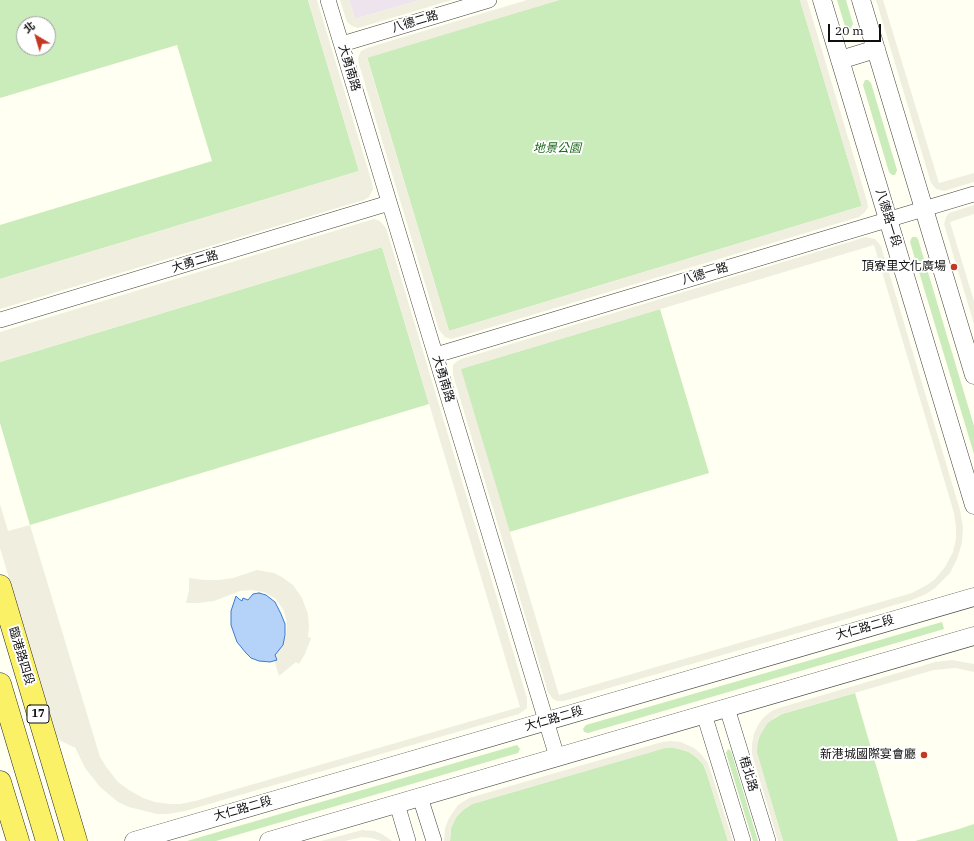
<!DOCTYPE html>
<html>
<head>
<meta charset="utf-8">
<style>
	body { margin:0 }
	#map { position:relative; width:974px; height:841px; overflow:hidden; background:#fffff2; font-family:"IBM Plex Serif","Noto Sans TC",serif }
	canvas { display:block }
	.north { position:absolute; left:16px; top:16px; width:40px; height:40px; box-sizing:border-box; background:#fff; border:1px solid #9f9f9f; border-radius:50%; rotate:322deg; font-size:11px; font-weight:700; line-height:16px; text-align:center; color:#0f0f0f }
	.north::after { content:''; display:block; margin:auto; width:14px; height:18px; background:#c33823; clip-path:polygon(50% 0,100% 100%,50% 72%,0 100%) }
	.scale { position:absolute; left:828px; top:24px; width:53px; height:18px; box-sizing:border-box; border:2px solid #0f0f0f; border-top:0; padding-left:5px; font-size:12px; line-height:14px; white-space:nowrap; color:#0f0f0f; -webkit-text-stroke:3px #fff; paint-order:stroke }
</style>
</head>
<body>
<div id="map">
<canvas width="974" height="841"></canvas>
<div class="north">北</div>
<div class="scale">20 m</div>
</div>
<script>
const ctx = document.querySelector('canvas').getContext('2d');
ctx.lineJoin = 'round';
function fillPath(path, color) {
  ctx.fillStyle = color;
  ctx.fill(path, 'evenodd');
}
function poly(rows) {
  const path = new Path2D();
  for (const r of rows) {
    path.moveTo(r[0], r[1]);
    for (let i = 2; i < r.length; i += 2) path.lineTo(r[i], r[i + 1]);
  }
  return path;
}
function strokePath(path, color, width, dash) {
  ctx.strokeStyle = color;
  ctx.lineWidth = width;
  ctx.lineCap = dash ? 'butt' : 'round';
  ctx.setLineDash(dash || []);
  ctx.stroke(path);
}
function label(font, color, halo, rows, align = 'center') {
  ctx.font = font + ' "IBM Plex Serif","Noto Sans TC",serif';
  ctx.lineWidth = 4;
  ctx.setLineDash([]);
  ctx.textBaseline = 'middle';
  ctx.strokeStyle = halo;
  ctx.fillStyle = color;
  for (const [text, x, y, turn = 0] of rows) {
    ctx.save();
    ctx.translate(x, y);
    ctx.rotate((+turn || 0) * Math.PI / 180);
    ctx.textAlign = isNaN(turn) ? turn : align;
    if (halo) ctx.strokeText(text, 0, 0);
    ctx.fillText(text, 0, 0);
    ctx.restore();
  }
}
fillPath(poly([
	[349,0,420,0,355,19]
]), '#eee4ed');
fillPath(poly([
	[0,0,308,0,359,171,0,279,0,225,212,161,177,45,0,98],
	[24,24,48,24,48,48,24,48],
	[559,0,800,0,862,206,449,331,367,57],
	[837,0,846,0,853,24,851,28,848,29,845,26],
	[865,80,868,80,871,83,897,170,895,175,892,175,889,172,863,85],
	[912,237,916,237,918,239,974,426,974,454,910,242],
	[382,247,429,404,30,525,0,423,0,362],
	[660,309,709,473,509,532,460,369],
	[942,622,944,629,588,733,584,732,583,729,586,725],
	[855,693,898,841,783,841,757,755,757,744,761,731,768,722,782,714],
	[517,745,520,749,518,753,216,841,187,841],
	[673,747,689,752,696,757,703,764,707,774,728,841,450,841,451,828,456,817,463,810,472,804,664,748],
	[728,749,731,751,758,841,753,841,726,753],
	[974,824,974,841,915,841,959,829]
]), '#caebba');
fillPath(poly([
	[308,0,317,0,372,183,373,189,369,197,364,200,0,309,0,279,359,171],
	[340,0,349,0,355,19,420,0,452,0,358,28,352,26,347,22],
	[527,0,559,0,367,58,449,331,862,206,800,0,807,0,867,201,868,207,865,212,859,217,455,338,451,339,445,337,439,330,359,64,358,58,361,51,367,48],
	[876,0,883,0,939,183,974,173,974,182,944,191,936,189,931,183],
	[974,205,974,214,950,222,974,301,974,324,944,224,946,217,949,213],
	[374,219,380,221,386,228,527,698,527,708,519,714,185,811,168,814,157,814,129,807,118,802,100,787,85,768,75,747,73,747,57,739,0,548,0,504,8,531,30,525,100,757,107,768,118,782,129,790,143,798,155,802,170,804,180,804,195,801,520,707,382,247,0,362,0,332],
	[866,237,875,239,881,246,960,510,963,527,962,543,957,559,950,573,935,588,926,594,912,600,564,701,557,701,553,699,548,692,453,375,453,365,456,362,461,359],
	[874,245,954,513,956,527,956,539,953,552,945,567,935,579,927,585,912,593,559,695,461,369],
	[257,570,274,573,282,577,293,585,302,598,308,614,309,627,308,637,311,638,305,654,299,664,296,662,279,676,272,653,283,642,286,636,287,623,284,611,276,599,264,592,251,590,240,591,214,601,199,603,186,603,189,590,189,578,204,580,219,580,233,578],
	[952,660,974,664,974,672,955,668,934,670,782,714,775,717,767,724,758,739,757,752,783,841,778,841,752,754,752,744,754,734,758,725,763,718,770,712,779,708,935,662],
	[670,741,681,742,694,748,701,754,708,763,733,841,728,841,707,774,703,764,696,757,687,751,669,747,472,804,463,810,457,816,451,828,450,841,444,841,445,828,449,818,458,805,469,798,662,742],
	[362,830,375,831,382,834,392,841,381,841,372,838,362,837,345,841,321,841]
]), '#f0efdf');
const water = poly([
	[259,593,266,595,275,602,281,614,285,624,285,635,283,645,275,655,277,660,270,662,259,661,251,658,246,653,237,642,231,625,231,611,236,596,239,599,242,601,243,598,248,600,253,594,259,593]
]);
fillPath(water, '#b5d3f8');
strokePath(water, '#3a7ad0', 1);
const minor = poly([
	[328,0,557,757],
	[342,44,489,0],
	[0,320,389,203],
	[436,355,974,194],
	[727,708,768,841],
	[704,714,743,841],
	[420,797,434,841],
	[397,804,408,841]
]);
const tertiary = poly([
	[822,0,974,505],
	[861,0,974,375],
	[840,60,876,49],
	[134,841,974,597],
	[269,841,974,636]
]);
const primary = poly([
	[0,586,76,841],
	[0,684,47,841],
	[0,782,18,841]
]);
strokePath(minor, '#424242', 16);
strokePath(tertiary, '#424242', 19);
strokePath(primary, '#202020', 23);
strokePath(minor, '#fff', 15);
strokePath(tertiary, '#fff', 18);
strokePath(primary, '#fbf166', 22);
for (const [x, y, r, color] of [
	[954,267,4,"#c33823"],
	[924,755,4,"#c33823"]
]) {
  const dot = new Path2D();
  dot.arc(x, y, r, 0, 2 * Math.PI);
  ctx.fillStyle = color;
  ctx.fill(dot);
  strokePath(dot, '#fff', 1.5);
}
for (const [x, y, w] of [
	[38,714,22]
]) {
  const box = new Path2D();
  box.roundRect(x - w / 2, y - 9, w, 18, 3);
  ctx.fillStyle = '#fff';
  ctx.fill(box);
  strokePath(box, '#0f0f0f', 1);
}
label('bold 11px', '#0f0f0f', null, [
	["17",38,714]
]);
label('12px', '#0f0f0f', '#fff', [
	["八德二路",415,22,-17],
	["大勇南路",349,68,73],
	["八德路一段",888,218,73],
	["大勇二路",195,262,-17],
	["八德一路",705,274,-17],
	["大勇南路",443,379,73],
	["大仁路二段",865,628,-16],
	["臨港路四段",21,656,73],
	["大仁路二段",554,719,-16],
	["梧北路",748,774,73],
	["大仁路二段",243,809,-16]
]);
label('italic 12px', '#1f691d', '#fff', [
	["地景公園",557,149]
]);
label('12px', '#0f0f0f', '#fff', [
	["頂寮里文化廣場",946,267],
	["新港城國際宴會廳",916,755]
], 'right');
</script>
</body>
</html>
